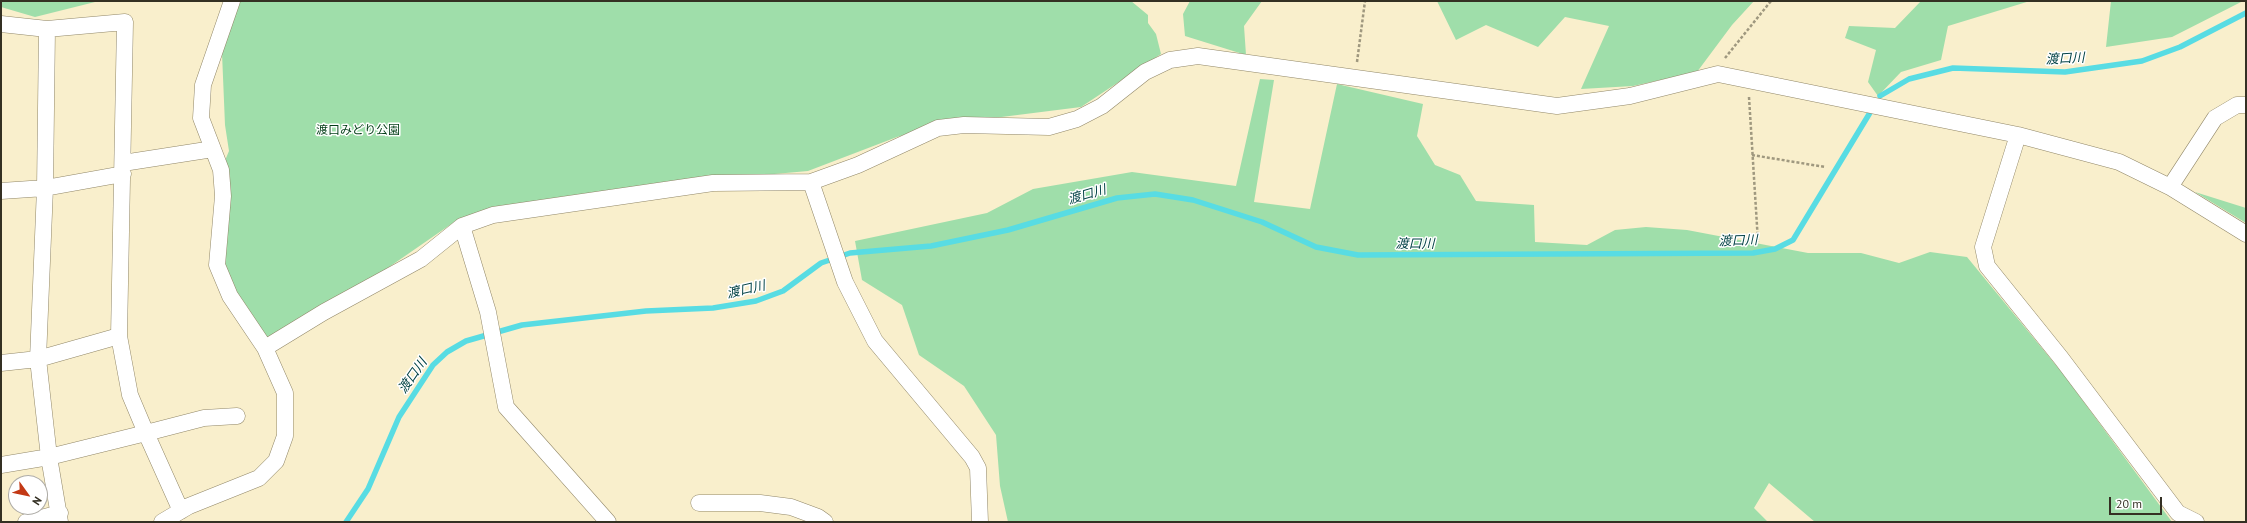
<!DOCTYPE html>
<html>
<head>
<meta charset="utf-8">
<style>
	body { margin:0 }
	#map { position:relative; width:2247px; height:523px; overflow:hidden; background:#f9efcc; font-family:"PT Sans",sans-serif }
	canvas { display:block }
	.frame { position:absolute; inset:0; border:2px solid #343023; pointer-events:none }
	.north { position:absolute; left:8px; top:475px; width:40px; height:40px; box-sizing:border-box; background:#fff; border:1px solid #aeaca7; border-radius:50%; rotate:123deg; font-size:11px; font-weight:700; line-height:16px; text-align:center; color:#343023 }
	.north::after { content:''; display:block; margin:auto; width:14px; height:18px; background:#c33915; clip-path:polygon(50% 0,100% 100%,50% 72%,0 100%) }
	.scale { position:absolute; left:2109px; top:497px; width:53px; height:18px; box-sizing:border-box; border:2px solid #343023; border-top:0; padding-left:5px; font-size:12px; line-height:14px; white-space:nowrap; color:#343023; -webkit-text-stroke:3px #fff; paint-order:stroke }
</style>
</head>
<body>
<div id="map">
<canvas width="2247" height="523"></canvas>
<div class="frame"></div>
<div class="north">N</div>
<div class="scale">20 m</div>
</div>
<script>
const ctx = document.querySelector('canvas').getContext('2d');
ctx.lineJoin = 'round';
function fillPath(path, color) {
  ctx.fillStyle = color;
  ctx.fill(path, 'evenodd');
}
function poly(rows) {
  const path = new Path2D();
  for (const r of rows) {
    path.moveTo(r[0], r[1]);
    for (let i = 2; i < r.length; i += 2) path.lineTo(r[i], r[i + 1]);
  }
  return path;
}
function strokePath(path, color, width, dash) {
  ctx.strokeStyle = color;
  ctx.lineWidth = width;
  ctx.lineCap = dash ? 'butt' : 'round';
  ctx.setLineDash(dash || []);
  ctx.stroke(path);
}
function label(font, color, halo, rows, align = 'center') {
  ctx.font = font + ' "PT Sans","Noto Sans JP",sans-serif';
  ctx.lineWidth = 3;
  ctx.setLineDash([]);
  ctx.textBaseline = 'middle';
  ctx.strokeStyle = halo;
  ctx.fillStyle = color;
  for (const [text, x, y, turn = 0] of rows) {
    ctx.save();
    ctx.translate(x, y);
    ctx.rotate((+turn || 0) * Math.PI / 180);
    ctx.textAlign = isNaN(turn) ? turn : align;
    if (halo) ctx.strokeText(text, 0, 0);
    ctx.fillText(text, 0, 0);
    ctx.restore();
  }
}
fillPath(poly([
	[1,1,99,1,35,17,1,7],
	[239,1,1131,1,1148,15,1148,23,1156,34,1161,54,1081,107,938,125,897,137,808,171,696,181,460,218,324,312,265,348,218,268,221,170,229,151,225,125,222,53],
	[1190,1,1262,1,1244,26,1246,55,1185,36,1183,14],
	[1437,1,1754,1,1732,25,1697,72,1633,86,1581,89,1609,26,1565,17,1538,47,1486,25,1456,40],
	[1921,1,2030,1,1948,26,1941,60,1901,72,1878,96,1868,82,1876,50,1845,38,1849,26,1895,28],
	[2111,1,2243,1,2172,37,2106,47],
	[1260,79,1274,80,1254,202,1310,209,1337,84,1423,104,1417,136,1435,165,1460,175,1476,201,1534,205,1535,242,1587,245,1615,230,1646,227,1687,230,1808,253,1861,253,1899,263,1930,252,1967,257,2064,375,2172,522,1815,522,1769,483,1754,508,1768,522,1008,522,1000,486,996,435,964,386,919,355,902,305,862,280,855,241,987,213,1033,189,1132,172,1236,186],
	[2195,192,2246,208,2246,223]
]), '#9fdeaa');
strokePath(poly([
	[1880,96,1909,79,1953,68,2065,72,2142,61,2180,47,2246,13],
	[346,522,368,489,399,417,433,365,447,352,466,341,522,325,646,311,713,308,756,301,783,291,821,263,850,253,931,246,1008,230,1117,198,1155,194,1193,200,1262,222,1316,247,1358,255,1753,253,1775,249,1793,240,1871,111]
]), '#58dce3', 5.5);
const minor = poly([
	[1,24,47,29,125,22,119,336,130,395,146,433,49,457,1,465],
	[47,29,45,188,38,359,49,457,60,522],
	[2018,135,1983,247,1987,266,2061,358,2178,513,2196,522],
	[123,163,213,149],
	[811,182,845,282,875,341,972,457,978,468,980,522],
	[2170,187,2215,118,2237,105,2246,105],
	[1,191,45,188,123,174],
	[462,226,488,312,506,407,608,522],
	[265,348,324,312,421,259,462,226,493,215,713,183,811,182,858,165,938,128,964,125,1049,127,1077,119,1102,106,1145,72,1170,60,1198,56,1557,106,1630,96,1718,74,2018,135,2119,162,2170,187,2246,234],
	[1,363,38,359,119,336],
	[699,503,760,503,791,507,818,517,825,522],
	[181,511,146,433,204,418,237,416],
	[26,522,60,513],
	[162,522,189,506,259,478,276,461,285,436,285,393,265,348,230,296,217,265,223,196,221,170,201,118,203,85,232,1]
]);
strokePath(minor, '#918768', 17);
strokePath(poly([
	[1725,58,1771,1],
	[1357,62,1365,1],
	[1749,97,1758,242],
	[1752,155,1825,167]
]), '#9f987f', 2.5, [3, 2]);
strokePath(minor, '#fff', 16);
label('12px', '#023d16', '#fff', [
	["渡口みどり公園",358,131]
]);
label('italic 13px', '#034346', '#fff', [
	["渡口川",2065,59,-3],
	["渡口川",1087,195,-16],
	["渡口川",1738,241,-2],
	["渡口川",1415,244],
	["渡口川",746,290,-13],
	["渡口川",413,376,-55]
]);
</script>
</body>
</html>
